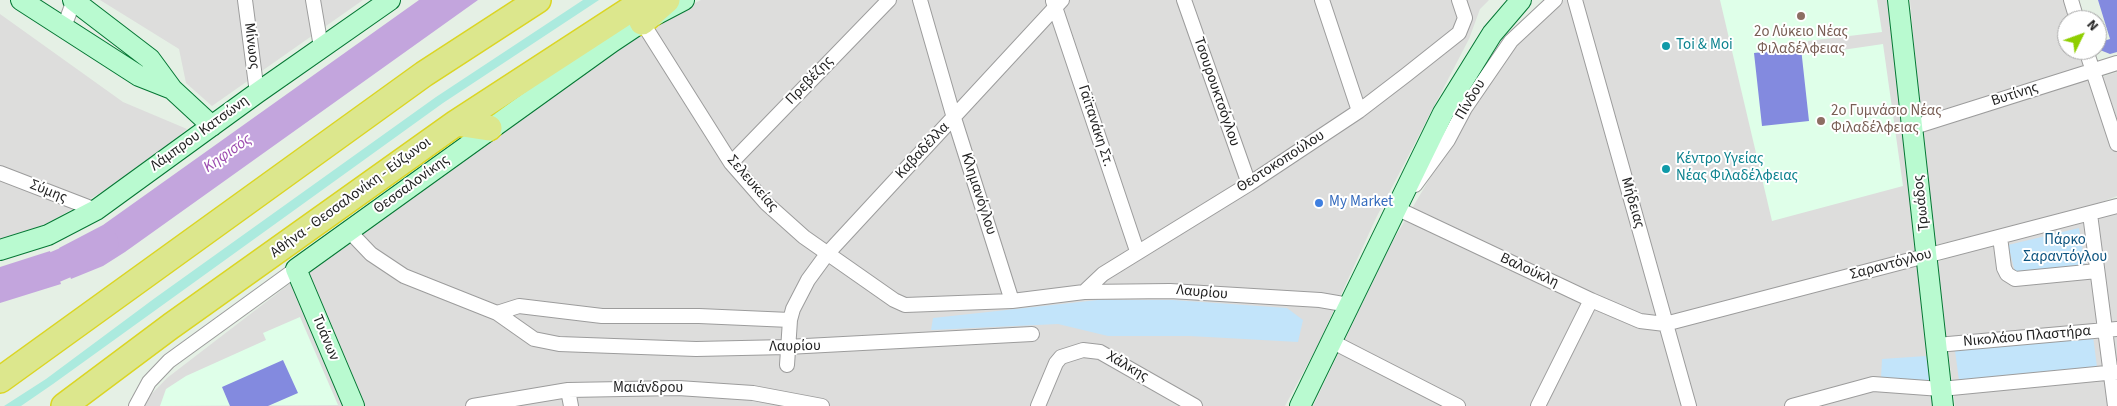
<!DOCTYPE html>
<html>
<head>
<meta charset="utf-8">
<style>
	body { margin:0 }
	#map { position:relative; width:2117px; height:406px; overflow:hidden; background:#e5f0e5; font-family:"Source Sans 3",sans-serif }
	canvas { display:block }
	.north { position:absolute; left:2057px; top:10px; width:50px; height:50px; box-sizing:border-box; background:#fff; border:1px solid #a5a5a5; border-radius:50%; rotate:48deg; font-size:14px; font-weight:700; line-height:20px; text-align:center; color:#1f1f1f }
	.north::after { content:''; display:block; margin:auto; width:18px; height:22px; background:#8fce00; clip-path:polygon(50% 0,100% 100%,50% 72%,0 100%) }
</style>
</head>
<body>
<div id="map">
<canvas width="2117" height="406"></canvas>
<div class="north">N</div>
</div>
<script>
const ctx = document.querySelector('canvas').getContext('2d');
ctx.lineJoin = 'round';
function fillPath(path, color) {
  ctx.fillStyle = color;
  ctx.fill(path, 'evenodd');
}
function poly(rows) {
  const path = new Path2D();
  for (const r of rows) {
    path.moveTo(r[0], r[1]);
    for (let i = 2; i < r.length; i += 2) path.lineTo(r[i], r[i + 1]);
  }
  return path;
}
function strokePath(path, color, width, dash) {
  ctx.strokeStyle = color;
  ctx.lineWidth = width;
  ctx.lineCap = dash ? 'butt' : 'round';
  ctx.setLineDash(dash || []);
  ctx.stroke(path);
}
function label(font, color, halo, rows, align = 'center') {
  ctx.font = font + ' "Source Sans 3",sans-serif';
  ctx.lineWidth = 4;
  ctx.setLineDash([]);
  ctx.textBaseline = 'middle';
  ctx.strokeStyle = halo;
  ctx.fillStyle = color;
  for (const [text, x, y, turn = 0] of rows) {
    ctx.save();
    ctx.translate(x, y);
    ctx.rotate((+turn || 0) * Math.PI / 180);
    ctx.textAlign = isNaN(turn) ? turn : align;
    if (halo) ctx.strokeText(text, 0, 0);
    ctx.fillText(text, 0, 0);
    ctx.restore();
  }
}
fillPath(poly([
	[100,0,363,0,212,106,186,83,179,49],
	[701,0,1489,0,1480,9,1469,39,1376,218,1318,345,1285,406,358,406,302,276,649,26],
	[1564,0,1888,0,1911,182,1935,406,1313,406,1391,244,1489,78,1501,60],
	[1910,0,2066,0,2072,20,2067,20,2067,50,2082,50,2092,80,2117,72,2117,196,2082,210,1931,246],
	[0,14,123,102,187,129,142,169,41,227,0,240],
	[2117,212,2117,406,1955,406,1937,262,1973,249],
	[292,282,349,406,140,406,167,378]
]), '#dddddc');
fillPath(poly([
	[1720,0,1877,0,1882,32,1808,41,1808,55,1883,44,1903,186,1772,221],
	[300,317,338,405,160,406,166,389,186,376,266,340,263,333]
]), '#dfffe9');
fillPath(poly([
	[583,0,599,0,443,103,53,384,21,406,4,406,46,379,155,298,436,97]
]), '#abeade');
fillPath(poly([
	[2079,228,2085,265,2015,272,2008,245],
	[1098,300,1173,300,1287,308,1303,320,1298,342,1190,336,1108,336,1058,324,931,330,933,318],
	[2093,336,2097,367,1959,380,1955,351],
	[1926,356,1930,382,1881,378,1882,359]
]), '#c2e4fa');
fillPath(poly([
	[2098,0,2117,0,2117,52,2110,54,2100,50,2097,43,2110,39],
	[1801,48,1809,121,1762,126,1754,53],
	[283,360,298,393,268,406,230,406,222,387]
]), '#838adf');
fillPath(poly([
	[419,0,478,0,125,252,103,266,71,279,59,248,103,225],
	[50,251,61,284,0,303,0,267]
]), '#c3a5dd');
strokePath(poly([
	[0,285,41,273,88,253,103,243]
]), '#c3a5dd', 31);
const street = poly([
	[245,0,257,93],
	[313,0,321,47],
	[920,0,954,118,1012,301],
	[1184,0,1249,184],
	[1322,0,1359,111],
	[1575,0,1689,406],
	[2071,0,2077,20],
	[1053,1,1137,251],
	[642,22,731,163,766,203,804,237,894,300,905,305,1012,301,1084,292,1170,291,1320,300,1349,305],
	[64,27,74,0],
	[2086,50,2117,144],
	[1914,127,2117,63],
	[731,163,889,0],
	[0,173,96,210],
	[1415,185,1448,140,1465,108,1511,41,1555,0],
	[1401,202,1396,208,1591,300,1640,321,1665,324,2117,206],
	[2090,214,2115,406],
	[349,231,371,254,404,276,497,313,534,339,559,344,696,349,787,347,1032,334],
	[2000,237,2004,268,2007,274,2015,279,2097,271],
	[1084,292,1103,274,1249,184,1359,111,1406,75,1459,33,1465,18,1459,0],
	[497,313,519,306,602,316,699,316,790,320],
	[1331,341,1458,406],
	[1937,345,2117,329],
	[787,365,790,320,793,309,808,280,827,254,1062,0],
	[568,390,571,406],
	[136,406,149,382,169,361,296,269],
	[473,406,568,390,678,388,753,393,822,406],
	[1038,406,1056,363,1061,357,1083,350,1100,352,1195,406],
	[1538,406,1591,300],
	[1792,406,1873,384,1941,389,2117,372]
]);
const secondary = poly([
	[21,0,139,76,172,89],
	[73,0,150,59,172,89,212,126],
	[1898,0,1943,406],
	[0,250,48,235,96,210,257,93,390,0],
	[354,406,296,269,612,42,642,22,684,0],
	[1300,406,1443,113,1492,34,1521,0]
]);
const highway = poly([
	[642,22,667,0],
	[456,123,489,128],
	[0,380,424,74,538,0],
	[64,406,171,326,456,123,645,0]
]);
strokePath(street, '#9c9c9c', 16);
strokePath(secondary, '#057734', 22);
strokePath(highway, '#dbd524', 28);
strokePath(street, '#fff', 14);
strokePath(secondary, '#b9fad0', 20);
strokePath(highway, '#dce78d', 25);
for (const [x, y, r, color] of [
	[1801,16,5,"#8d6e63"],
	[1666,46,5,"#0f9aa8"],
	[1821,121,5,"#8d6e63"],
	[1666,169,5,"#0f9aa8"],
	[1319,203,5,"#3f7fe0"]
]) {
  const dot = new Path2D();
  dot.arc(x, y, r, 0, 2 * Math.PI);
  ctx.fillStyle = color;
  ctx.fill(dot);
  strokePath(dot, '#fff', 2);
}
label('15px', '#785e54', '#fff', [
	["2ο Λύκειο Νέας",1801,33],
	["Φιλαδέλφειας",1801,50],
	["2ο Γυμνάσιο Νέας",1831,112,"left"],
	["Φιλαδέλφειας",1831,129,"left"]
]);
label('15px', '#1f1f1f', '#fff', [
	["Μίνωος",251,46,83],
	["Πρεβέζης",810,81,-46],
	["Τσουρουκτσόγλου",1216,92,71],
	["Βυτίνης",2015,95,-18],
	["Πίνδου",1471,100,-59],
	["Γαϊτανάκη Στ.",1095,126,72],
	["Λάμπρου Κατσώνη",200,134,-36],
	["Καβαδέλλα",923,151,-47],
	["Θεοτοκοπούλου",1281,162,-33],
	["Σελευκείας",752,184,49],
	["Θεσσαλονίκης",412,185,-36],
	["Σύμης",48,192,22],
	["Κλημανόγλου",978,194,72],
	["Αθήνα - Θεσσαλονίκη - Εύζωνοι",351,198,-36],
	["Μήδειας",1632,203,74],
	["Τρωάδος",1922,203,-96],
	["Σαραντόγλου",1891,265,-15],
	["Βαλούκλη",1529,271,25],
	["Λαυρίου",1202,293,5],
	["Νικολάου Πλαστήρα",2027,337,-5],
	["Τυάνων",325,338,67],
	["Λαυρίου",795,347,-1],
	["Χάλκης",1127,367,30],
	["Μαιάνδρου",648,389]
]);
label('15px', '#0d838f', '#fff', [
	["Toi & Moi",1676,46],
	["Κέντρο Υγείας",1676,160],
	["Νέας Φιλαδέλφειας",1676,177]
], 'left');
label('15px', '#366cbe', '#fff', [
	["My Market",1329,203]
], 'left');
label('15px', '#0b527e', '#fff', [
	["Πάρκο",2065,241],
	["Σαραντόγλου",2065,258]
]);
label('italic 16px', '#9c4baf', '#fff', [
	["Κηφισός",228,154,-35]
]);
</script>
</body>
</html>
